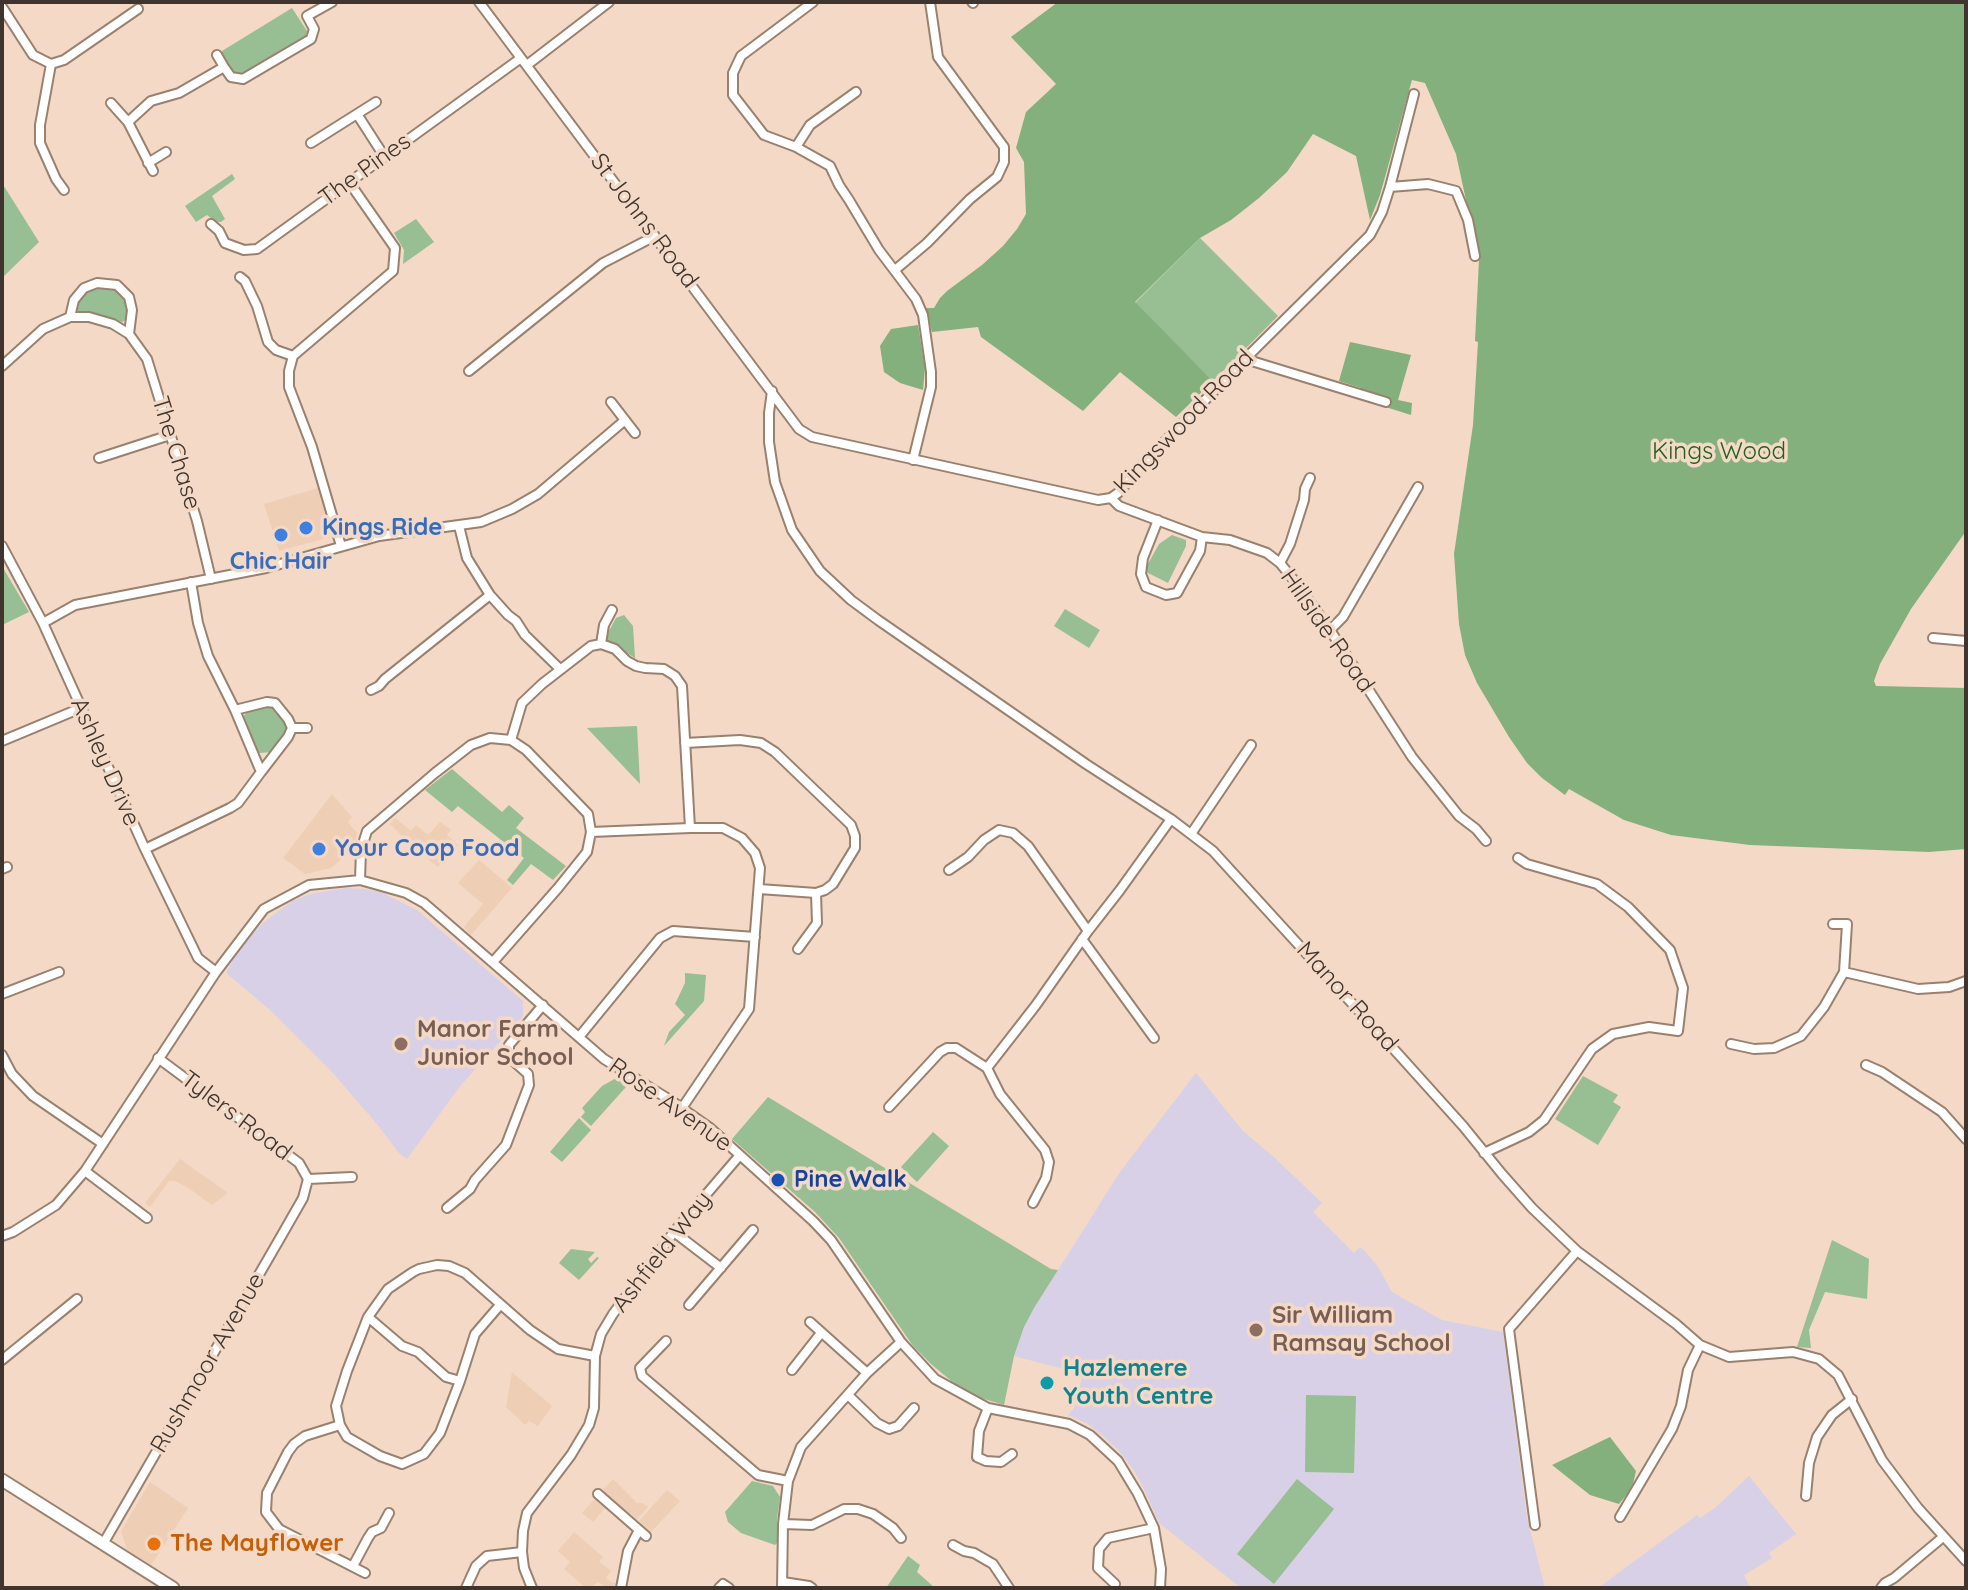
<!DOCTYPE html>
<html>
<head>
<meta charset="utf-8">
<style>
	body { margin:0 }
	#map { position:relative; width:1968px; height:1590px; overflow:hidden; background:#f3d9c6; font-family:Quicksand,sans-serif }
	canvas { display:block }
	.frame { position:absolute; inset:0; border:4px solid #3f352e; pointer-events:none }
</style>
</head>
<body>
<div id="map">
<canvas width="1968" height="1590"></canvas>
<div class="frame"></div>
</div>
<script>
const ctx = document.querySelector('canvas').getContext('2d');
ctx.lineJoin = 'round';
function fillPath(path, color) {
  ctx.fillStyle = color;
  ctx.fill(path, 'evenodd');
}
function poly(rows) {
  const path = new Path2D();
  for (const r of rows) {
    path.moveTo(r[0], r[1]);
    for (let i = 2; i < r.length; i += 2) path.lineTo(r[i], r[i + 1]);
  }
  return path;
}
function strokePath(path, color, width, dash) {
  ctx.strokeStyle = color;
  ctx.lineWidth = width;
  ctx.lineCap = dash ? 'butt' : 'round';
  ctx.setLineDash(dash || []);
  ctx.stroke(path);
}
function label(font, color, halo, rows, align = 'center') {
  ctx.font = font + ' Quicksand,sans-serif';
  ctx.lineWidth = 7;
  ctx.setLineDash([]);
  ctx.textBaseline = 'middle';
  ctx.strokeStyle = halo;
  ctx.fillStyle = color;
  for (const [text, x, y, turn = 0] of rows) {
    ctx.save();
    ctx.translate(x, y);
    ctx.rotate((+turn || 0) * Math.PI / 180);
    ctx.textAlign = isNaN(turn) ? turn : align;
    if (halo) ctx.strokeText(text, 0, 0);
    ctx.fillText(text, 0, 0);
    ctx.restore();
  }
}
fillPath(poly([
	[318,488,330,529,323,539,279,551,264,504],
	[332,794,352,817,348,822,357,833,355,848,331,868,305,874,283,858],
	[395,818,411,831,416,825,428,835,440,822,451,830,447,835,458,845,438,867,415,849,390,824],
	[479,860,512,888,471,935,464,927,483,904,458,883],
	[180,1159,228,1193,212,1205,187,1187,175,1181,169,1181,150,1207,145,1203],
	[512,1372,552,1406,538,1426,529,1421,525,1425,506,1407],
	[613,1479,637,1503,642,1503,648,1507,637,1519,630,1513,624,1521,606,1507,593,1522,582,1513],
	[150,1482,188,1508,151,1565,127,1550,121,1531],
	[667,1490,680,1501,651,1532,639,1521],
	[574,1532,603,1557,599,1562,611,1571,606,1578,611,1582,616,1583,616,1588,607,1588,598,1582,590,1588,586,1588,564,1569,570,1562,558,1551]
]), '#efceb6');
fillPath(poly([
	[346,888,365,889,383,893,417,910,523,1001,523,1016,461,1085,407,1159,399,1153,377,1124,332,1072,270,1010,226,973,236,954,250,937,263,923,280,910,291,902,310,894],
	[1196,1073,1243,1131,1276,1159,1322,1203,1313,1212,1354,1253,1360,1247,1365,1251,1378,1267,1392,1292,1442,1320,1503,1332,1527,1518,1545,1588,1241,1588,1159,1523,1142,1485,1133,1469,1118,1450,1103,1436,1088,1424,1068,1415,1074,1408,1083,1374,1014,1356,1024,1327,1034,1308,1120,1172],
	[1749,1476,1796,1534,1769,1553,1772,1558,1744,1575,1750,1588,1598,1588,1697,1515,1700,1518,1715,1508]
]), '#d8d0e6');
fillPath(poly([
	[292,8,307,31,307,35,242,74,236,75,231,72,220,55,222,51],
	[232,174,235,179,212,196,225,219,221,222,216,222,207,215,196,222,185,206],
	[2,183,39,242,2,278],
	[416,219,434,242,403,264,404,250,394,233],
	[1200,238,1278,316,1213,381,1135,303],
	[103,287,112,288,126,302,128,311,127,319,122,322,83,314,78,311,75,307,76,302,80,296,89,290],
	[1172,535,1186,540,1186,546,1168,583,1144,571,1159,544],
	[2,566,29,612,2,625],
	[1065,609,1100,630,1089,648,1054,626],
	[624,615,633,626,635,658,607,640,609,631,616,618],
	[268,705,276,709,286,722,286,735,272,752,259,753,242,719,247,711],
	[637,726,640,784,587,728],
	[452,769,502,812,509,805,524,818,516,828,566,866,553,880,531,864,513,885,507,880,524,858,458,806,452,812,425,790],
	[685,973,706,975,704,1001,664,1046,669,1032,685,1015,675,1004,685,983],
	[1583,1076,1618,1095,1613,1102,1621,1107,1598,1145,1555,1119],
	[618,1077,626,1087,591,1126,581,1117,585,1112,582,1108,602,1086],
	[768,1097,1051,1269,1058,1270,1034,1308,1024,1327,1014,1356,1004,1405,981,1398,955,1384,931,1364,913,1346,839,1238,815,1212,732,1139],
	[579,1118,591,1130,562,1162,550,1152],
	[933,1132,949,1146,917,1182,901,1167],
	[1832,1240,1869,1259,1867,1299,1825,1292,1809,1330,1811,1348,1797,1347],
	[571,1249,595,1252,588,1259,591,1263,597,1257,599,1258,579,1280,559,1263],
	[1306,1395,1356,1396,1354,1473,1305,1472],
	[1297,1479,1334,1509,1274,1584,1237,1554],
	[752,1481,773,1486,780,1497,777,1519,777,1543,775,1545,741,1533,728,1522,725,1512],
	[908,1556,920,1565,917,1572,935,1588,886,1588]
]), '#98be93');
fillPath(poly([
	[1058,2,1966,2,1966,531,1911,609,1880,664,1874,681,1876,686,1966,688,1966,849,1929,852,1750,845,1671,835,1624,820,1569,789,1565,795,1542,778,1527,763,1509,737,1477,683,1465,655,1459,624,1454,554,1473,425,1478,342,1475,341,1479,260,1456,154,1425,83,1412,80,1380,195,1370,220,1356,156,1313,134,1287,172,1259,198,1231,220,1200,238,1135,302,1213,381,1176,417,1120,372,1083,411,981,337,978,327,932,332,926,308,934,308,940,298,947,291,982,265,1003,246,1017,229,1026,214,1024,162,1016,148,1026,112,1056,84,1011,37],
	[918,325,925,368,923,390,900,383,884,372,880,346,891,329],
	[1350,342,1411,355,1398,400,1412,403,1411,415,1360,399,1361,388,1339,381],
	[1610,1437,1636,1471,1633,1484,1628,1493,1619,1504,1590,1495,1552,1465]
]), '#83b07c');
const minor = poly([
	[479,2,799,429,812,437,1098,500,1111,498,1118,493,1144,463,1245,359,1370,235,1382,212,1390,187,1414,94],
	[813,2,741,56,733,73,733,95,764,135,796,147,830,166,839,185,849,200,879,250,916,299,923,315,931,372,931,387,913,460],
	[972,2,973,3],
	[2,7,33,55,51,64,64,60,138,9],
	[217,55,224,67],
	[51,64,40,125,40,143,56,179,64,190],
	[527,65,609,2],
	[111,103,128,122],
	[357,114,384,156],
	[311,143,376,102],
	[796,147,810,125,856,92],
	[148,163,166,152],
	[153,171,128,122,151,101,179,93,224,67,231,77,243,79,311,39,314,29,307,16,332,2],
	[1390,187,1428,184,1456,191,1468,220,1475,256],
	[211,224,219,231,225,243,244,250,257,249,521,58],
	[895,270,927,243,970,199,997,177,1004,162,1004,147,938,57,930,2],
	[240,277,245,281,257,306,268,342,276,350,293,356],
	[70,317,74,300,84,288,97,283,117,285,129,297,132,310,129,334],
	[1245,359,1386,402],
	[2,366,43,329,70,317,89,317,113,324,129,334,147,359,197,521,211,579],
	[469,371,603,263,655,236],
	[772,391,769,413,769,442,775,482,792,530,820,571,851,600,878,620,1086,764,1171,819,1213,851,1400,1056,1463,1126,1502,1174,1532,1208,1577,1251,1676,1324,1700,1345,1729,1357,1793,1352,1819,1359,1838,1375,1882,1460,1918,1508,1966,1561],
	[611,402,635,433],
	[99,458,170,435],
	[1111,498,1119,506,1202,537,1230,540,1267,553,1280,563,1297,584,1330,630,1412,757,1459,816,1476,829,1486,841],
	[1158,520,1143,558,1141,574,1146,587,1166,595,1177,593,1200,551,1202,537],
	[459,526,467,558,490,595,508,615,516,621,525,635,560,669],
	[2,546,43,623,145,849,198,958,216,972],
	[341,546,312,447,289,387,289,371,293,356,393,271,395,248,349,182],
	[1280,563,1290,544,1304,500,1305,489,1310,478],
	[43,623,75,605,266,568,379,536,481,522,512,509,538,494,624,421],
	[1330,630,1343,617,1418,487],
	[1933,638,1966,641],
	[601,644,615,649,627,661,636,666,645,668,664,669,675,676,682,686,690,828],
	[371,690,379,686,385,679,490,595],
	[235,710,267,702,275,703,288,719,292,728,288,737,261,772],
	[292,728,307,728],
	[511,740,522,703,542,684,591,646,601,644,604,625,612,610],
	[2,741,81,708],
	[685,743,740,740,761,743,775,752,851,825,855,836,855,848,833,884,825,890,816,893,759,889],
	[591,832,690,828,723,828,742,838,755,853,760,868,749,1009,682,1108],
	[1191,834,1251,745],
	[145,849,230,808,238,803,261,772,235,710,208,656,198,623,191,582],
	[2,869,7,867],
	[949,870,968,857,984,840,999,830,1013,833,1028,846,1088,931],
	[360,880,361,850,367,831,435,773,471,745,490,738,511,740,526,750,588,814,591,832,587,852,558,888,493,962],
	[1082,939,1154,1038],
	[798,949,817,923,816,893],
	[1844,972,1918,989,1949,987,1966,981],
	[2,994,59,972],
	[579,1037,660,938,673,931,755,937],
	[1731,1044,1754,1049,1774,1048,1801,1036,1824,1007,1844,972,1847,924,1833,924],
	[2,1055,12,1074,33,1096,103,1144],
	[158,1058,299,1163,308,1179],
	[1866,1065,1882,1072,1942,1112,1966,1139],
	[889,1107,940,1052,947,1048,956,1048,987,1068],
	[1484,1153,1529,1132,1544,1120,1592,1049,1613,1034,1649,1027,1678,1031,1683,988,1670,950,1628,907,1597,884,1527,864,1518,858],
	[85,1171,147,1218],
	[308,1179,352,1177],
	[1033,1203,1046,1178,1049,1162,1045,1150,1000,1094,987,1068,1036,1005,1088,931,1120,890,1171,819],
	[447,1208,470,1189,475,1180,506,1145,529,1085,528,1074,509,1057,509,1045,543,1005],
	[674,1232,721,1268],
	[2,1236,13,1232,56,1205,85,1171,216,972,264,909,309,885,360,880,406,893,424,903,604,1059,670,1100,710,1128,813,1221,831,1240,901,1342,935,1379,988,1408,1069,1424,1090,1435,1118,1461,1138,1494,1154,1528,1161,1569,1160,1588],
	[689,1305,753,1230],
	[368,1317,402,1346,418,1352,446,1377,460,1381,440,1433,424,1454,402,1464,380,1456,347,1437,340,1425,336,1406,347,1371,368,1317,388,1289,413,1272,419,1269,437,1265,449,1266,465,1273,530,1330,558,1349,595,1356],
	[810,1322,867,1373],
	[666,1341,640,1368,642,1376,758,1475,788,1481],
	[2,1360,77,1299],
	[792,1370,821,1333],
	[460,1381,475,1334,500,1305],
	[848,1395,877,1423,889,1429,898,1426,914,1408],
	[988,1408,979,1431,977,1457,986,1461,1001,1462,1012,1454],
	[340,1425,305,1436,294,1444,288,1452,267,1493,266,1512,279,1529,365,1573],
	[598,1494,646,1536],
	[1806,1496,1809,1463,1817,1437,1832,1415,1852,1399],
	[1620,1517,1672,1429,1681,1406,1688,1370,1700,1345],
	[783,1524,812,1525,844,1509,858,1509,873,1514,893,1528,901,1538],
	[1535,1525,1509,1329,1577,1251],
	[103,1544,279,1240,303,1198,308,1179],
	[953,1545,964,1551,974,1553,993,1564,1009,1588],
	[353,1566,368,1538,372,1532,381,1528,389,1513],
	[783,1582,809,1586,812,1588],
	[1115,1584,1098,1568,1099,1549,1108,1538,1154,1528],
	[466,1588,476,1566,487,1556,522,1552],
	[532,1588,524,1568,522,1552,523,1531,527,1513,571,1455,589,1425,594,1408,595,1356,601,1334,613,1314,674,1232,740,1155],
	[621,1588,628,1551,639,1530],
	[719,1588,723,1584,729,1588],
	[782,1588,783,1524,788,1481,801,1447,867,1373,901,1342],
	[1881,1588,1885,1583,1894,1578,1943,1537]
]);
const secondary = poly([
	[2,1480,173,1588]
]);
strokePath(minor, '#998170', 12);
strokePath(secondary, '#998170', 15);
strokePath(minor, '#fff', 8);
strokePath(secondary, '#fff', 11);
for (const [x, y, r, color] of [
	[306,528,8,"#3f7fe0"],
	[281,535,8,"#3f7fe0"],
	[319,849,8,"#3f7fe0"],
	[401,1044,8,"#8d6e63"],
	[778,1180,8,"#1a4fb4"],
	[1256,1330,8,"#8d6e63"],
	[1047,1383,8,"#0f9aa8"],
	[154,1544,8,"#e8710a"]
]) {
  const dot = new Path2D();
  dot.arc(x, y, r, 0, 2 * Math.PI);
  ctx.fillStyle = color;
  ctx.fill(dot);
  strokePath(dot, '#f3d9c6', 3);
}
label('24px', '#3f352e', '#f3d9c6', [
	["The Pines",365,170,-36],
	["St Johns Road",644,221,53],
	["Kingswood Road",1184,422,-46],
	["The Chase",176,453,73],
	["Hillside Road",1327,631,55],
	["Ashley Drive",105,762,66],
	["Manor Road",1347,997,48],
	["Rose Avenue",670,1105,35],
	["Tylers Road",236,1116,37],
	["Ashfield Way",662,1252,-52],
	["Rushmoor Avenue",208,1363,-60]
]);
label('24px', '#23611d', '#f3d9c6', [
	["Kings Wood",1719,452]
]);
label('bold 24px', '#366cbe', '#f3d9c6', [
	["Kings Ride",322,528],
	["Chic Hair",281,562,"center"],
	["Your Coop Food",335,849]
], 'left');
label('bold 24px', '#785e54', '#f3d9c6', [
	["Manor Farm",417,1030],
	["Junior School",417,1058],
	["Sir William",1272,1316],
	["Ramsay School",1272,1344]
], 'left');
label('bold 24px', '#164399', '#f3d9c6', [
	["Pine Walk",794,1180]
], 'left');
label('bold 24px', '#0d838f', '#f3d9c6', [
	["Hazlemere",1063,1369],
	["Youth Centre",1063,1397]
], 'left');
label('bold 24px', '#c56008', '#f3d9c6', [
	["The Mayflower",170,1544]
], 'left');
</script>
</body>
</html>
